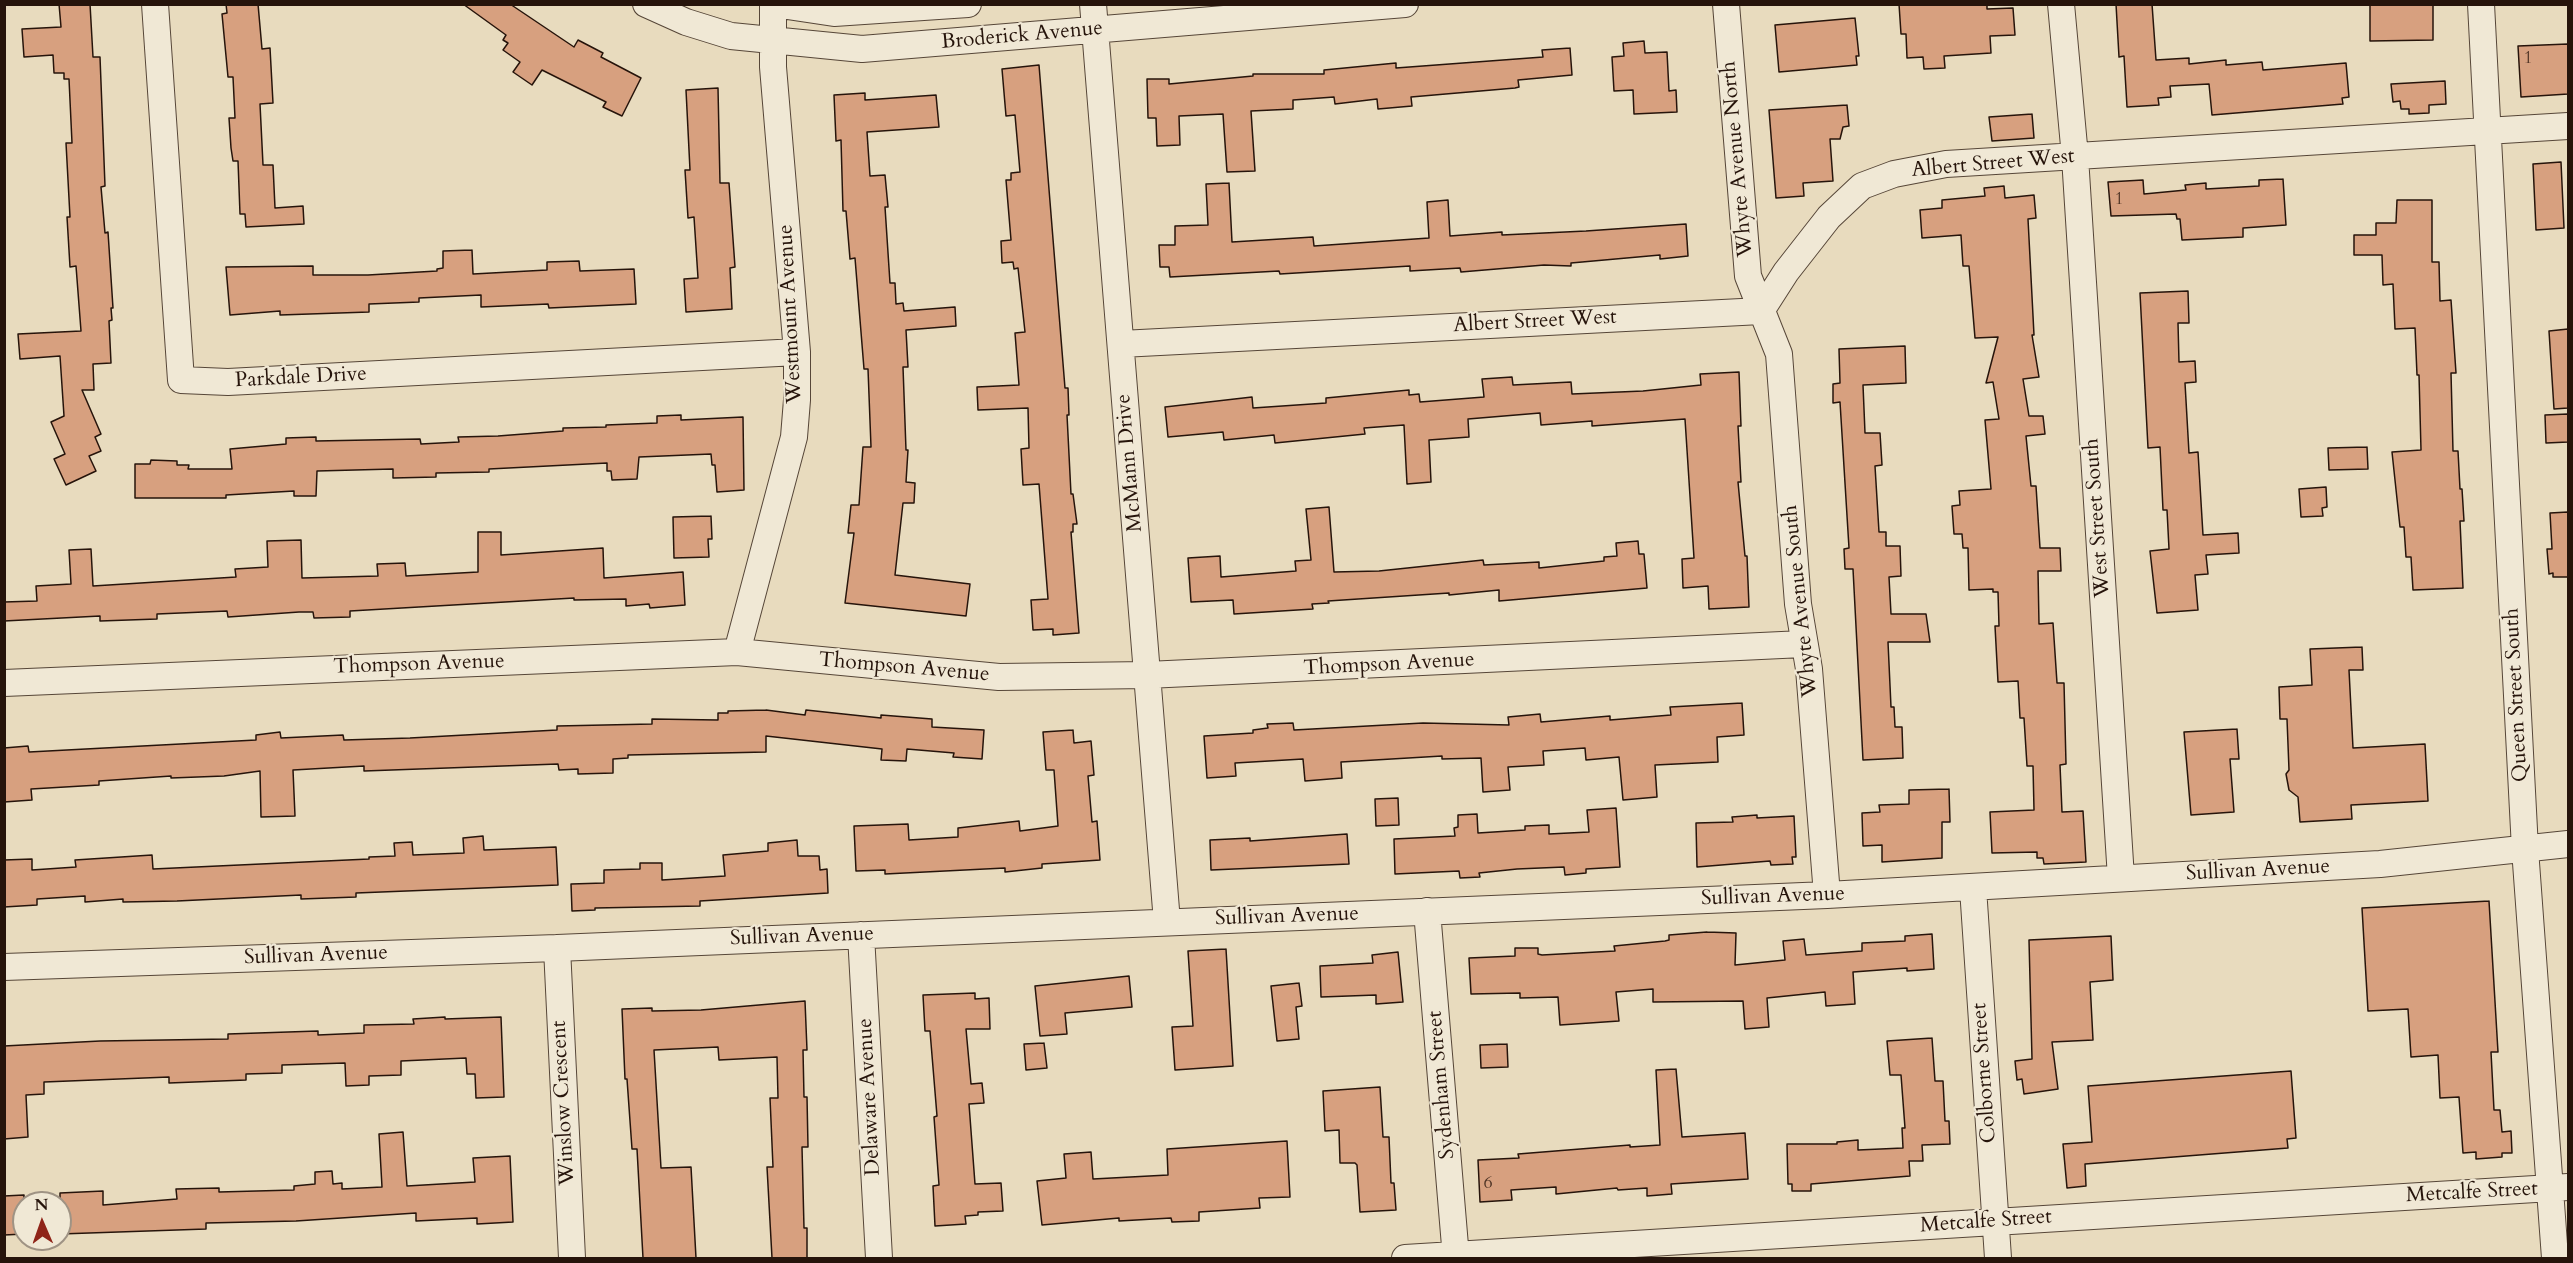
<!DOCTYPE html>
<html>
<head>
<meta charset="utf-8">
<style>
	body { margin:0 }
	#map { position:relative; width:2573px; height:1263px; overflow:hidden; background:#e8dbbe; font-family:Cardo,serif }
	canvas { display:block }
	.frame { position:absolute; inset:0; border:6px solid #26140b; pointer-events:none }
	.north { position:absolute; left:12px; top:1191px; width:60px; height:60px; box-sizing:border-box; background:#f0e8d5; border:2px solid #9f9384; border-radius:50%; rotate:358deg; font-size:16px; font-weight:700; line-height:24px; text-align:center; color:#26140b }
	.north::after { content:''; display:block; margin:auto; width:21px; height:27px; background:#8f2418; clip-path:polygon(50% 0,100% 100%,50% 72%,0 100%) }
</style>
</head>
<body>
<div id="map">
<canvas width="2573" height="1263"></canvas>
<div class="frame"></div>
<div class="north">N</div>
</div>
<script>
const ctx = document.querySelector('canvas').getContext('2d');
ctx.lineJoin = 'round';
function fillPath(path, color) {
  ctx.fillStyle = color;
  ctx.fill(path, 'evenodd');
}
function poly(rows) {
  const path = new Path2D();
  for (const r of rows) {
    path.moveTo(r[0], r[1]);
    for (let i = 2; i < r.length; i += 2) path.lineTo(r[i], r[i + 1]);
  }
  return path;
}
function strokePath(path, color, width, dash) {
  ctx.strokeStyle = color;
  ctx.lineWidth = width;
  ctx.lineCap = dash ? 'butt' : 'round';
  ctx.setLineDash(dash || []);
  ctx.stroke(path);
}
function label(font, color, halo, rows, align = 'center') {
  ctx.font = font + ' Cardo,serif';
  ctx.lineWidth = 4.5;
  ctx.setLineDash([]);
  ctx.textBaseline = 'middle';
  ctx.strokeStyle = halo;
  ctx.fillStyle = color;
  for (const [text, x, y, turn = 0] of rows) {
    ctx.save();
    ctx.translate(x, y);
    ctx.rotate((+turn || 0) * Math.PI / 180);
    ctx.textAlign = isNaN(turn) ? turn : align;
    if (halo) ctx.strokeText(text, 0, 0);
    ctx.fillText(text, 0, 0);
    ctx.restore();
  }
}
const building = poly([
	[59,4,90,4,93,57,100,57,105,186,101,187,105,233,108,232,113,308,111,308,112,320,109,321,111,363,93,364,94,390,82,390,101,434,95,437,101,451,89,456,96,471,66,485,54,459,65,454,51,422,64,416,60,356,20,359,18,334,81,331,76,266,70,267,67,217,70,217,66,143,72,143,69,79,64,79,64,73,54,73,53,55,24,57,22,29,61,27,59,4],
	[226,4,258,4,262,49,270,48,273,103,260,104,263,165,273,165,275,208,303,206,304,224,246,227,245,214,240,214,238,161,233,161,231,148,229,118,235,118,233,77,228,77,222,14,227,13,226,4],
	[463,4,510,4,574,47,578,40,603,53,601,57,641,78,622,116,603,107,606,102,542,70,532,85,513,72,520,62,503,50,508,43,503,40,506,35,463,4],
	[1899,4,1987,4,1987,9,2013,8,2015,35,1990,36,1991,53,1944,56,1945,68,1924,69,1923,57,1907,58,1906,34,1901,34,1899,4],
	[2116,4,2152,4,2156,60,2189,58,2189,64,2226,60,2226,65,2262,62,2263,70,2346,63,2349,97,2342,98,2343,104,2212,115,2209,84,2170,86,2171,97,2158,98,2159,105,2127,107,2124,56,2119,57,2116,4],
	[2433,4,2433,40,2370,41,2370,5,2433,4],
	[1855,18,1859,56,1856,56,1857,65,1779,72,1775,25,1855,18],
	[1644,41,1645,53,1667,52,1669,91,1676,90,1677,112,1634,114,1633,90,1614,91,1612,57,1624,56,1623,43,1644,41],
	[2568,44,2568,94,2521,97,2518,46,2568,44],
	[1570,48,1572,75,1518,80,1519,87,1515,88,1411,97,1412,106,1378,109,1377,99,1335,104,1334,97,1293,100,1293,109,1251,111,1255,171,1227,172,1223,114,1179,116,1180,145,1157,146,1156,118,1148,118,1147,79,1169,79,1169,84,1253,76,1253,74,1324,74,1324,70,1396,63,1396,68,1543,57,1542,50,1570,48],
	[1039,65,1065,388,1068,388,1069,415,1067,415,1071,494,1073,494,1077,524,1073,524,1073,532,1071,532,1079,633,1053,635,1053,629,1033,630,1031,600,1048,599,1039,484,1023,485,1021,449,1029,448,1028,408,978,410,977,387,1019,385,1015,333,1025,332,1018,268,1014,269,1013,262,1002,263,1001,241,1011,240,1006,180,1011,180,1011,173,1020,172,1015,115,1006,116,1002,69,1039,65],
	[2445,81,2446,104,2429,105,2429,113,2409,114,2409,109,2401,109,2400,101,2393,102,2391,84,2445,81],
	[718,88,720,183,729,183,735,267,730,268,732,309,686,312,684,279,698,278,694,217,688,218,685,170,690,170,686,90,718,88],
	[865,93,865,100,936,95,939,127,867,132,870,176,885,175,888,207,885,207,890,283,895,283,896,304,903,303,904,311,955,307,956,326,906,330,908,367,903,367,906,450,908,450,906,482,915,483,914,503,903,503,895,575,970,584,966,616,845,603,854,533,848,533,851,505,859,505,863,447,871,447,868,369,864,369,855,258,850,259,846,211,843,211,841,140,836,141,834,95,865,93],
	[1847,105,1849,126,1843,127,1840,139,1830,139,1833,181,1803,183,1804,196,1776,198,1769,110,1847,105],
	[2032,114,2034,138,1992,141,1989,117,2032,114],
	[2561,162,2564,228,2536,230,2533,164,2561,162],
	[2283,179,2286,225,2243,228,2243,237,2182,240,2180,219,2177,219,2176,214,2111,216,2108,182,2143,180,2144,194,2186,190,2185,185,2206,183,2206,189,2259,186,2259,180,2283,179],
	[1229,183,1232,242,1313,237,1314,246,1429,238,1427,202,1448,200,1450,236,1502,232,1502,235,1586,231,1686,224,1688,256,1660,259,1660,255,1571,263,1571,266,1544,265,1461,272,1460,268,1410,271,1410,266,1280,274,1279,271,1170,277,1169,267,1160,267,1159,245,1175,245,1175,226,1208,225,1206,184,1229,183],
	[2004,186,2005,198,2034,195,2036,218,2028,219,2034,335,2032,335,2039,377,2023,379,2029,416,2043,416,2045,434,2026,436,2031,486,2036,486,2040,548,2060,548,2061,571,2038,571,2039,624,2053,623,2057,683,2064,683,2066,764,2060,765,2062,812,2083,811,2086,862,2044,864,2043,858,2037,858,2037,852,1992,853,1990,812,2034,810,2033,766,2027,766,2024,718,2020,718,2018,681,1998,682,1995,626,1999,626,1998,592,1993,592,1993,589,1969,590,1968,548,1963,548,1962,534,1954,534,1952,506,1960,505,1959,491,1991,489,1985,420,1999,419,1993,382,1986,383,1998,337,1975,338,1969,266,1963,266,1961,235,1922,238,1920,210,1942,208,1942,200,1985,196,1984,188,2004,186],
	[2397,200,2432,200,2432,262,2439,262,2440,301,2451,300,2456,373,2451,373,2453,451,2458,451,2460,489,2462,489,2464,521,2460,521,2463,588,2413,590,2411,557,2406,557,2404,527,2400,527,2392,452,2421,450,2419,375,2417,375,2415,328,2395,329,2393,284,2383,285,2382,255,2354,255,2354,235,2376,235,2376,223,2396,223,2397,200],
	[472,250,473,274,547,270,547,262,579,261,580,271,634,269,636,304,549,308,548,304,481,307,481,295,419,298,419,302,369,304,369,312,280,315,280,311,230,315,226,267,313,266,313,275,368,275,437,271,437,269,443,268,443,251,472,250],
	[2188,291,2189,323,2178,323,2179,362,2195,361,2196,382,2185,383,2189,453,2198,452,2203,535,2238,533,2239,553,2206,555,2208,574,2195,575,2198,610,2157,613,2150,551,2169,549,2167,510,2163,510,2160,447,2148,448,2140,293,2188,291],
	[2568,329,2568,408,2554,409,2549,331,2568,329],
	[1905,346,1906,383,1863,385,1865,433,1880,433,1882,465,1875,466,1879,532,1886,532,1886,546,1900,546,1901,576,1889,577,1891,614,1926,614,1930,642,1888,642,1891,707,1894,707,1895,727,1902,727,1903,758,1863,760,1853,569,1845,569,1844,549,1849,548,1840,402,1833,403,1833,384,1840,383,1839,349,1905,346],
	[1739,372,1741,426,1738,426,1741,482,1738,482,1745,556,1747,556,1749,607,1709,609,1708,586,1683,588,1682,559,1694,558,1685,419,1592,426,1592,421,1541,425,1540,413,1468,419,1469,437,1429,440,1431,482,1407,484,1404,425,1364,428,1365,434,1275,443,1274,435,1224,440,1223,432,1168,437,1165,407,1252,397,1253,408,1326,403,1326,398,1409,390,1409,395,1419,394,1420,402,1484,397,1482,379,1512,377,1513,385,1571,382,1572,394,1643,391,1701,385,1700,374,1739,372],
	[2568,414,2568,442,2546,443,2545,415,2568,414],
	[681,415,681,420,743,417,744,490,717,492,715,465,712,465,711,454,639,457,637,479,612,480,611,471,607,471,607,463,489,469,489,472,436,473,436,477,393,478,393,469,317,471,316,496,294,496,294,491,226,495,226,498,135,498,135,464,150,464,151,460,177,461,177,465,189,465,188,469,232,469,230,449,286,444,286,438,316,437,316,441,420,439,421,444,459,442,458,437,498,436,563,431,563,428,606,427,606,425,657,423,657,416,681,415],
	[2367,447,2368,469,2329,470,2328,448,2367,447],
	[2326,487,2327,507,2322,508,2323,516,2301,517,2299,489,2326,487],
	[1329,507,1334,572,1379,571,1483,560,1484,565,1539,562,1539,568,1604,561,1604,557,1617,556,1616,543,1638,541,1639,554,1644,554,1647,588,1499,601,1499,590,1449,595,1449,593,1328,601,1329,603,1312,604,1313,609,1234,614,1233,600,1191,602,1188,558,1220,556,1221,577,1296,571,1295,561,1311,560,1306,509,1329,507],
	[2568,512,2568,577,2553,577,2553,573,2549,574,2547,549,2552,549,2550,513,2568,512],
	[711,516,712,539,708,539,709,557,674,558,673,517,711,516],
	[478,532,501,532,501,555,603,548,604,578,683,572,685,605,650,608,649,604,626,606,626,599,574,600,574,598,350,611,350,617,314,618,313,612,299,612,228,617,227,611,157,614,157,619,100,621,100,616,4,621,4,602,37,601,36,586,71,584,69,550,91,549,93,586,236,577,235,569,268,567,267,541,301,540,302,578,378,576,377,564,405,563,406,576,478,572,478,532],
	[2362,647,2363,670,2349,670,2353,748,2425,744,2428,801,2351,805,2352,819,2300,822,2298,797,2289,790,2286,774,2289,770,2287,719,2280,719,2279,687,2312,685,2310,649,2362,647],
	[1742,703,1744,735,1717,737,1718,762,1655,765,1657,797,1623,800,1619,757,1586,760,1585,748,1543,751,1544,765,1508,767,1510,790,1483,792,1481,758,1442,759,1442,756,1341,762,1342,778,1305,781,1303,759,1235,763,1236,776,1207,778,1204,736,1253,733,1253,730,1268,728,1267,724,1293,723,1294,730,1423,723,1509,725,1508,717,1540,714,1541,722,1610,716,1610,720,1671,715,1670,707,1742,703],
	[766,710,805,715,806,710,881,718,881,715,932,719,932,727,984,730,982,759,953,757,954,753,907,749,906,761,881,760,882,749,766,736,766,752,628,755,628,758,613,759,613,773,578,774,578,769,559,770,558,764,364,771,364,766,293,770,295,816,261,817,260,771,224,776,171,778,171,776,99,781,99,785,31,789,32,800,4,802,4,748,28,746,29,752,256,740,256,735,280,732,281,738,343,735,344,740,410,738,557,730,557,726,652,724,652,719,718,720,718,713,728,713,728,711,766,710],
	[2237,729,2239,759,2230,759,2234,812,2191,815,2184,732,2237,729],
	[1073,730,1074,743,1091,741,1094,775,1088,776,1092,822,1097,821,1100,860,1042,864,1042,868,1005,872,1005,868,885,874,885,870,856,871,854,826,908,824,909,840,958,837,958,828,1019,821,1020,831,1058,826,1054,770,1046,770,1043,732,1073,730],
	[1949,789,1950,822,1942,822,1942,858,1882,862,1882,845,1863,846,1862,813,1880,812,1879,805,1909,804,1909,790,1949,789],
	[1398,798,1399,825,1376,826,1375,799,1398,798],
	[1616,808,1620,867,1586,869,1586,873,1565,875,1564,867,1517,869,1479,873,1480,877,1460,878,1459,871,1395,874,1394,839,1455,836,1454,828,1458,827,1458,815,1477,814,1478,833,1525,830,1525,826,1549,825,1549,834,1589,832,1587,810,1616,808],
	[1757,815,1757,818,1794,816,1796,857,1792,857,1793,864,1771,865,1770,861,1697,867,1696,823,1733,822,1732,817,1757,815],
	[1347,834,1349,864,1211,870,1210,840,1250,838,1250,841,1347,834],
	[483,836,484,850,556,847,558,885,356,893,356,897,301,899,301,895,177,901,123,902,123,899,85,902,85,896,37,899,37,905,4,907,4,860,32,859,32,870,76,867,75,860,152,855,153,869,369,859,369,857,395,856,394,843,412,842,413,855,464,853,463,838,483,836],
	[797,840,798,856,819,856,820,870,827,869,828,893,700,901,700,906,595,908,595,910,572,911,571,884,604,883,604,870,640,869,640,863,662,863,662,880,725,876,723,855,768,851,768,843,797,840],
	[2489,901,2498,1052,2491,1052,2494,1110,2500,1110,2502,1132,2511,1131,2512,1153,2502,1153,2502,1157,2476,1159,2476,1152,2463,1153,2459,1097,2440,1098,2438,1055,2411,1057,2408,1009,2368,1011,2362,908,2489,901],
	[1707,932,1736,933,1735,965,1785,960,1783,941,1804,939,1806,955,1862,951,1862,943,1905,941,1905,936,1932,934,1934,969,1907,971,1907,968,1853,972,1855,1004,1826,1006,1825,992,1767,998,1769,1027,1745,1029,1743,1001,1653,1002,1653,989,1616,992,1619,1021,1560,1025,1558,997,1520,998,1520,993,1471,994,1469,958,1515,956,1515,948,1538,948,1538,954,1542,955,1615,951,1614,946,1665,941,1669,940,1669,935,1707,932],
	[2111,936,2113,980,2090,982,2093,1040,2052,1042,2058,1089,2024,1094,2022,1079,2017,1080,2015,1061,2032,1059,2029,940,2111,936],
	[1226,949,1233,1066,1175,1070,1172,1027,1193,1026,1188,951,1226,949],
	[1398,952,1403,1002,1376,1004,1376,995,1321,997,1320,966,1373,963,1372,955,1398,952],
	[1129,976,1132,1007,1065,1013,1067,1034,1040,1036,1035,986,1129,976],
	[1299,983,1302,1006,1296,1007,1299,1039,1277,1041,1271,986,1299,983],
	[975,993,975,999,989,998,990,1029,966,1029,971,1084,982,1083,984,1103,969,1104,975,1184,1001,1183,1003,1211,978,1212,978,1215,965,1216,966,1224,935,1226,933,1186,939,1185,934,1117,937,1116,930,1031,925,1031,923,995,975,993],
	[805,1001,807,1050,803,1050,804,1097,807,1097,808,1147,802,1147,804,1228,807,1228,807,1258,772,1258,767,1167,773,1167,770,1098,778,1098,777,1057,719,1060,718,1047,654,1050,661,1168,691,1167,696,1258,643,1258,637,1149,632,1149,627,1079,625,1079,622,1009,652,1008,652,1011,701,1010,805,1001],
	[445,1017,445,1019,501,1017,504,1097,476,1098,475,1074,467,1074,466,1058,401,1061,401,1075,369,1076,369,1085,346,1086,345,1063,282,1065,282,1073,246,1074,246,1080,169,1083,169,1077,44,1082,44,1094,26,1095,28,1137,4,1139,4,1046,100,1041,228,1039,228,1034,318,1031,318,1035,364,1033,364,1025,414,1024,413,1019,445,1017],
	[1932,1038,1935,1081,1943,1081,1945,1121,1949,1121,1950,1144,1922,1145,1923,1161,1909,1161,1910,1176,1811,1184,1811,1191,1792,1191,1792,1184,1788,1184,1787,1144,1837,1144,1837,1142,1858,1140,1858,1150,1903,1148,1902,1128,1905,1128,1901,1075,1890,1075,1887,1041,1932,1038],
	[1044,1043,1047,1068,1026,1070,1024,1044,1044,1043],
	[1507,1044,1508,1067,1481,1068,1480,1045,1507,1044],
	[1676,1069,1682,1137,1745,1133,1748,1179,1671,1184,1672,1194,1647,1196,1647,1188,1618,1190,1617,1188,1556,1194,1556,1187,1511,1190,1512,1200,1480,1202,1478,1160,1519,1158,1518,1154,1630,1145,1630,1147,1660,1145,1656,1070,1676,1069],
	[2291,1071,2296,1138,2287,1139,2288,1148,2085,1164,2086,1186,2067,1188,2063,1144,2092,1142,2088,1086,2291,1071],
	[1380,1087,1383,1137,1389,1137,1391,1183,1394,1183,1396,1210,1360,1212,1357,1165,1355,1163,1340,1163,1339,1130,1325,1131,1323,1091,1380,1087],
	[403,1132,407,1186,475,1182,473,1158,510,1156,513,1222,477,1224,477,1218,416,1221,416,1213,296,1221,206,1223,206,1229,60,1234,60,1193,103,1191,103,1205,177,1199,176,1189,219,1188,219,1192,294,1190,294,1186,315,1184,315,1172,332,1171,333,1184,342,1183,342,1189,382,1187,379,1134,403,1132],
	[1287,1141,1290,1197,1259,1198,1260,1208,1199,1212,1199,1221,1172,1222,1171,1218,1119,1221,1119,1218,1042,1225,1037,1181,1066,1178,1064,1154,1091,1152,1093,1179,1168,1175,1167,1149,1287,1141],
	[24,1195,24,1234,4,1235,4,1196,24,1195]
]);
fillPath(building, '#d7a07f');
strokePath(building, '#26140b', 1.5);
const minor = poly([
	[155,4,181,380,228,382,797,352],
	[646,4,686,22,731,36,862,49,1405,4],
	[774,4,834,13,968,4],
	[1093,4,1167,922],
	[1726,4,1748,276,1779,354,1798,604,1809,669,1827,895],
	[2061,4,2075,157,2121,878],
	[2481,4,2525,849,2555,1258],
	[1761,311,1786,272,1829,217,1862,186,1894,174,1946,164,2568,126],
	[1121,344,1761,311],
	[737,652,794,437,797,400,797,352,773,67,773,4],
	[4,683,737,652,999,677,1147,675,1803,644],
	[1973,888,1998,1258],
	[1427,911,1456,1258],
	[861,935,879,1258],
	[557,948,572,1258],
	[4,967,557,948,1827,895,2380,864,2568,844],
	[1405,1258,2568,1187]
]);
strokePath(minor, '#564638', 28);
strokePath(minor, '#f0e8d5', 26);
label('18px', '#523728', null, [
	["1",2528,59],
	["1",2119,200],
	["6",1488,1184]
]);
label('21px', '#26140b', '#f0e8d5', [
	["Broderick Avenue",1022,36,-5],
	["Whyte Avenue North",1738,159,-95],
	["Albert Street West",1993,164,-5],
	["Westmount Avenue",791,314,-93],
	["Albert Street West",1535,322,-3],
	["Parkdale Drive",301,378,-3],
	["McMann Drive",1130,463,-95],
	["West Street South",2098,518,-94],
	["Whyte Avenue South",1801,601,-96],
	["Thompson Avenue",419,665,-2],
	["Thompson Avenue",1389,665,-3],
	["Thompson Avenue",904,668,5],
	["Queen Street South",2517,695,-93],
	["Sullivan Avenue",2258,871,-3],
	["Sullivan Avenue",1773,897,-2],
	["Sullivan Avenue",1287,917,-2],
	["Sullivan Avenue",802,937,-2],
	["Sullivan Avenue",316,956,-2],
	["Colborne Street",1985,1073,-94],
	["Sydenham Street",1442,1085,-95],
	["Delaware Avenue",870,1097,-93],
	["Winslow Crescent",564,1103,-93],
	["Metcalfe Street",2472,1193,-3],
	["Metcalfe Street",1986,1222,-4]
]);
</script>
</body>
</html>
